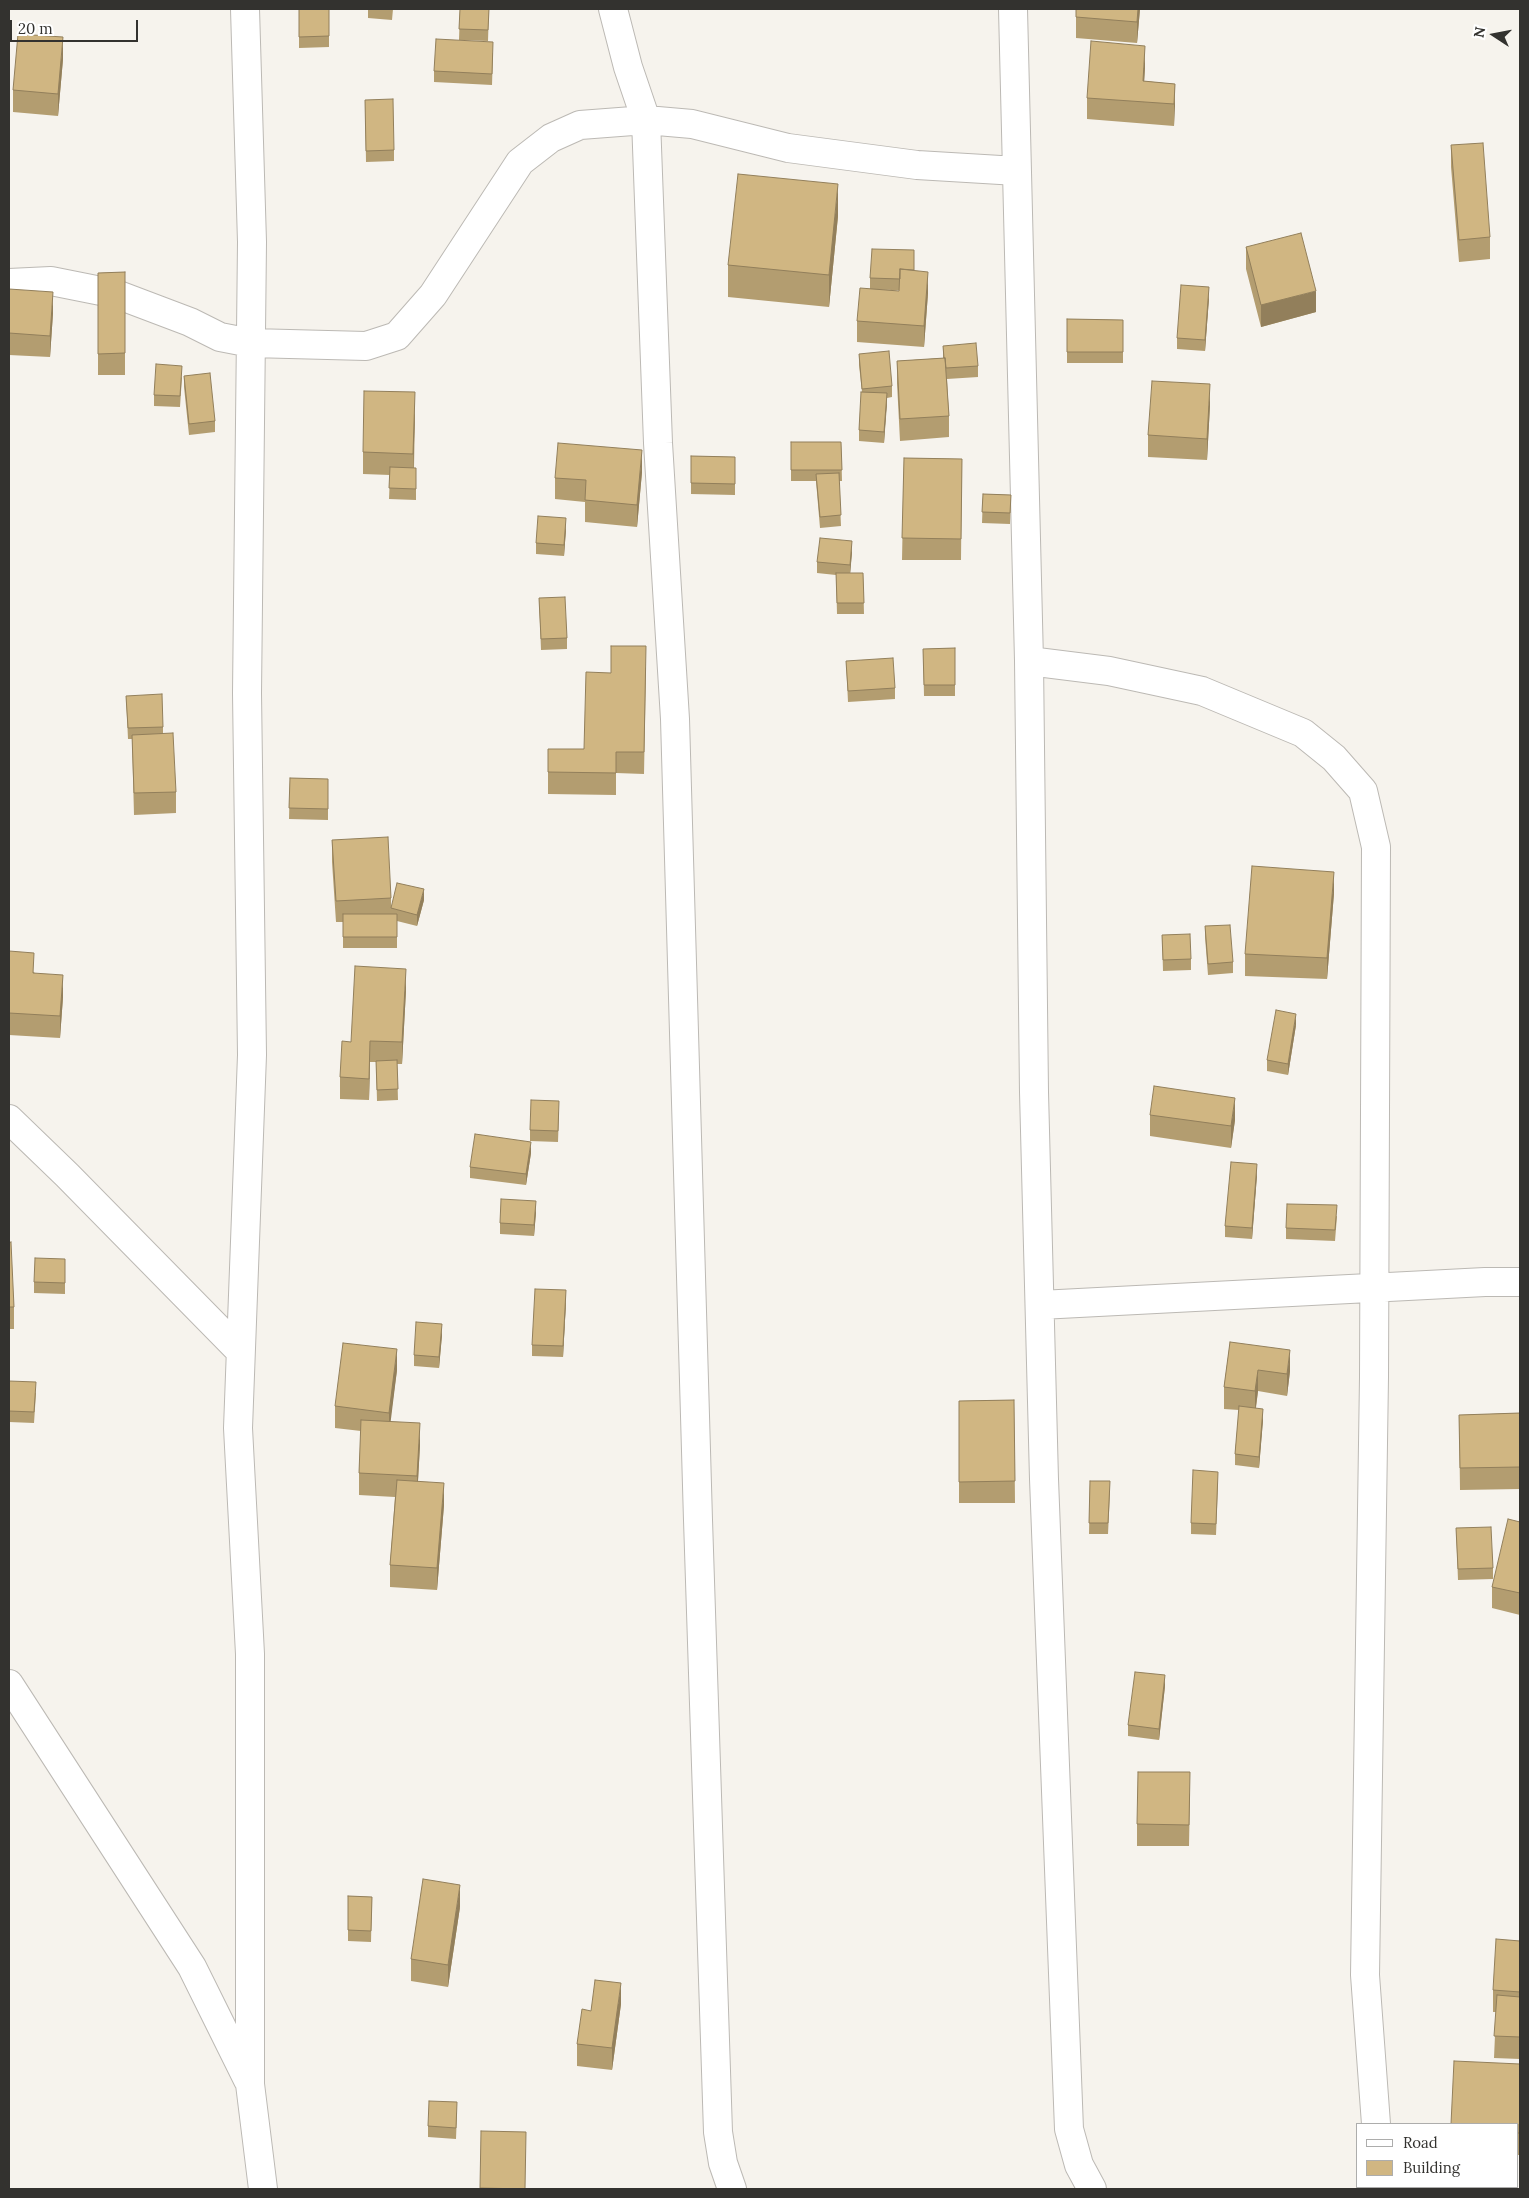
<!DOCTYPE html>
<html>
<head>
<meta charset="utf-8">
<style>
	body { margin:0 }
	#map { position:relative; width:1529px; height:2198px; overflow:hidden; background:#f6f3ed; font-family:Lora,serif }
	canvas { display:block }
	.frame { position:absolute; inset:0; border:10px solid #33322f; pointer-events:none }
	.legend { position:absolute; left:1356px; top:2123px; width:162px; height:65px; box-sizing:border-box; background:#fff; border:1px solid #adadac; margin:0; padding:6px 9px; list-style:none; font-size:15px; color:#33322f }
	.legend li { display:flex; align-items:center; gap:10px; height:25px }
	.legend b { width:25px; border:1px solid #adadac }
	.north { position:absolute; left:1469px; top:10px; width:50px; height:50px; -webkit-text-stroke:4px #fff; paint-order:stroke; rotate:281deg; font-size:14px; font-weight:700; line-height:20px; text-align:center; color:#33322f }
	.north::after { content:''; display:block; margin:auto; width:18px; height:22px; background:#33322f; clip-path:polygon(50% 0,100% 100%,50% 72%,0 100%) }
	.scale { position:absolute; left:10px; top:20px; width:128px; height:22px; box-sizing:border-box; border:2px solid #33322f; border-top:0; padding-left:6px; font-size:15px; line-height:18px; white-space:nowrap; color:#33322f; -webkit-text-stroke:4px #fff; paint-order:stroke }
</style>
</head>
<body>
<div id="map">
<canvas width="1529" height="2198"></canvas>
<div class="frame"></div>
<ul class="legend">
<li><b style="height:6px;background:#fff"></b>Road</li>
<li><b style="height:14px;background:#d0b682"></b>Building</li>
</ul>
<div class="north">N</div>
<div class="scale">20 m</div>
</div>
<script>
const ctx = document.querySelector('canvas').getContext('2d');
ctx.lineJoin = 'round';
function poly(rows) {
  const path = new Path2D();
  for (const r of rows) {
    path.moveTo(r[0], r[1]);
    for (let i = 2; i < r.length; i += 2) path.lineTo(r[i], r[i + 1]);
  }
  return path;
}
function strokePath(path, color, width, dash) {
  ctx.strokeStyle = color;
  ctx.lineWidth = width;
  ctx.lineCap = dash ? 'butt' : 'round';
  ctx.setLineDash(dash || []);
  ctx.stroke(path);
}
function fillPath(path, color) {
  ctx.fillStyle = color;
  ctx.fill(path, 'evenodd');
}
const minor = poly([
	[245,9,252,242,247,693,252,1055,238,1428,250,1654,250,2084,263,2189],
	[613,9,628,67,646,120,658,443,675,719,698,1520,718,2132,723,2163,732,2189],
	[1013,9,1029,661,1034,1092,1044,1479,1069,2129,1079,2165,1092,2189],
	[9,283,51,281,116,294,190,322,220,337,251,343,366,346,397,336,433,295,520,162,551,138,580,125,646,120,692,124,788,148,917,165,1017,171],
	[1029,661,1109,671,1202,691,1303,733,1334,758,1363,791,1376,847,1374,1377,1365,1975,1376,2124],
	[9,1119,67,1175,240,1351],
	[1040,1305,1485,1282,1520,1282],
	[9,1684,192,1967,248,2080],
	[1381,2187,1381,2189]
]);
strokePath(minor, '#bcb9b4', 30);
strokePath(minor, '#fff', 28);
fillPath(poly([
	[115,9,126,9,125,10],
	[299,9,329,9,329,47,299,48],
	[368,9,393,9,392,20,368,18],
	[460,9,489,9,488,41,459,40],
	[1076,9,1140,9,1137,43,1076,38],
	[493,53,492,85,434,82,434,71],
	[63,59,58,116,13,112,13,90],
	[1145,67,1144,81,1175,84,1174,126,1087,119,1087,98],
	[365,100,394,150,394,161,366,162],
	[1451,145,1490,237,1490,259,1459,262,1451,167],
	[838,216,829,307,728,297,728,265],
	[1246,247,1316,312,1261,327,1246,269],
	[914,270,928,293,924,347,857,342,857,321,870,289,870,278],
	[880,289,891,290,899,290,899,291],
	[125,272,125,375,98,375,98,273],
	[9,289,53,313,50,357,9,355],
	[1209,298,1205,351,1177,349,1177,338],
	[1067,319,1123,320,1123,363,1067,363],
	[943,346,978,366,978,377,947,379,949,416,949,437,900,441,897,383,897,361,943,358],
	[859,354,892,386,892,397,887,398,884,443,859,441,859,430,862,392,859,365],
	[184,376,215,421,215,432,189,435,184,387],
	[182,377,180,407,154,406,154,395],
	[1210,405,1207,460,1148,457,1148,435],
	[415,414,414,468,416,468,416,500,389,499,390,475,363,474,363,452],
	[791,442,841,442,842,481,839,481,841,526,820,528,816,481,791,481],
	[691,456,735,457,735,495,691,494],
	[904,458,962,459,961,560,902,560],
	[642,472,637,527,585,522,585,502,555,499,555,478],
	[983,494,1011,495,1010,524,982,523],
	[566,529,564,556,536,554,536,543],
	[852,552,850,573,863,573,864,614,837,614,836,575,817,573,817,562],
	[539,598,567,638,567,649,541,650],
	[955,648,955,696,924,696,923,649],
	[846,661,895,688,895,699,848,702],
	[646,668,644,774,616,773,616,795,548,794,548,749,584,749,611,673],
	[126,696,163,727,163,734,176,792,176,813,134,815,132,739,128,739],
	[290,778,328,779,328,820,289,819],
	[332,840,391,898,391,914,391,908,424,900,417,926,397,921,397,948,343,948,343,922,336,922,332,862],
	[1334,893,1327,979,1245,976,1245,954],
	[1205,926,1233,962,1233,973,1208,975,1205,937],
	[1162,935,1191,959,1191,970,1163,971],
	[9,951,63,997,60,1038,9,1035],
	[406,990,402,1064,397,1064,398,1100,377,1101,376,1062,370,1062,369,1100,340,1099,340,1077,351,1042],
	[1296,1025,1288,1075,1267,1071,1267,1060],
	[559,1112,558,1142,530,1141,530,1130],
	[1150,1115,1235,1120,1231,1148,1150,1136],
	[531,1153,526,1185,470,1178,470,1167],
	[1257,1175,1252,1239,1225,1237,1225,1226],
	[536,1212,534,1236,500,1234,500,1223],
	[1337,1216,1335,1241,1286,1239,1286,1228],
	[9,1243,14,1307,14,1329,9,1329],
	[65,1259,65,1294,34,1293,34,1282],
	[566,1302,563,1357,532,1356,532,1345],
	[442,1335,439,1368,414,1366,414,1355],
	[1230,1342,1290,1371,1287,1396,1258,1391,1256,1408,1263,1420,1259,1468,1235,1465,1235,1454,1239,1410,1224,1409,1224,1387],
	[397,1370,390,1421,420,1445,418,1481,444,1505,437,1590,390,1587,390,1565,395,1497,359,1495,359,1473,361,1431,335,1428,335,1406],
	[9,1381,36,1393,34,1423,9,1422],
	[1014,1400,1015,1503,959,1503,959,1401],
	[1520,1413,1520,1489,1460,1490,1459,1415],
	[1090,1481,1110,1492,1108,1534,1089,1534],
	[1218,1483,1216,1535,1191,1534,1191,1523],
	[1520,1522,1520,1615,1492,1608,1492,1587],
	[1456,1528,1493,1568,1493,1579,1458,1580],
	[1165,1686,1159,1740,1128,1736,1128,1725],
	[1190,1794,1189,1846,1137,1846,1137,1824],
	[348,1896,372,1897,371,1942,348,1941],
	[460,1907,448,1987,411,1981,411,1959],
	[1520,1941,1520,2059,1494,2058,1496,2012,1493,2012,1493,1990],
	[621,2004,612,2070,577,2066,577,2044,591,2011],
	[1520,2064,1520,2155,1518,2155,1518,2124],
	[457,2113,456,2139,428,2137,428,2126]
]), '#b39d70');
fillPath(poly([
	[1138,9,1140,9,1137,43,1137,22],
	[63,37,63,59,58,116,58,94],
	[1145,46,1145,67,1143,103,1143,81],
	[1175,84,1175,106,1174,126,1174,104],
	[838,184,838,216,829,307,829,275],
	[928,272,928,293,924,347,924,326],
	[1209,287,1209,298,1205,351,1205,340],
	[1316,291,1316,312,1261,327,1261,305],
	[53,292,53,313,50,357,50,336],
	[1210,384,1210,405,1207,460,1207,439],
	[415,392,415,414,413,475,413,454],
	[887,393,887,404,884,443,884,432],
	[642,450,642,472,637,527,637,505],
	[566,518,566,529,564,556,564,545],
	[852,541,852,552,850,576,850,565],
	[1334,872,1334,893,1327,979,1327,958],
	[424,889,424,900,417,926,417,915],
	[406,969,406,990,402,1064,402,1042],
	[63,975,63,997,60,1038,60,1016],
	[1296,1014,1296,1025,1288,1075,1288,1064],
	[370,1041,370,1062,369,1100,369,1079],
	[1235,1098,1235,1120,1231,1148,1231,1126],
	[531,1142,531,1153,526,1185,526,1174],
	[1257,1164,1257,1175,1252,1239,1252,1228],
	[536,1201,536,1212,534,1236,534,1225],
	[566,1290,566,1302,563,1357,563,1346],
	[442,1324,442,1335,439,1368,439,1357],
	[397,1349,397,1370,389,1435,389,1413],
	[1290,1350,1290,1371,1287,1396,1287,1374],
	[1258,1370,1258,1391,1255,1413,1255,1391],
	[1263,1409,1263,1420,1259,1468,1259,1457],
	[420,1423,420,1445,417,1498,417,1476],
	[444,1483,444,1505,437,1590,437,1568],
	[1165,1675,1165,1686,1159,1740,1159,1729],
	[460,1885,460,1907,448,1987,448,1965],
	[621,1983,621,2004,612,2070,612,2048]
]), '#927f5b');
const building = poly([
	[299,9,329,9,329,36,299,37,299,9],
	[460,9,489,9,488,30,459,29,460,9],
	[1076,9,1138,9,1137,22,1076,17,1076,9],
	[18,34,63,37,58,94,13,90,18,34],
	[436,39,493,42,492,74,434,71,436,39],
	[1091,41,1145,46,1143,81,1175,84,1174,104,1087,98,1091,41],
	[393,99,394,150,366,151,365,100,393,99],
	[1483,143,1490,237,1459,240,1451,145,1483,143],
	[738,174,838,184,829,275,728,265,738,174],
	[1301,233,1316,291,1261,305,1246,247,1301,233],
	[872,249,914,250,914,270,900,269,900,279,870,278,872,249],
	[900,269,928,272,924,326,857,321,860,288,899,291,900,269],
	[125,272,125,353,98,354,98,273,125,272],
	[1181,285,1209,287,1205,340,1177,338,1181,285],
	[9,289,53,292,50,336,9,333,9,289],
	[1067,319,1123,320,1123,352,1067,352,1067,319],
	[976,343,978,366,946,368,945,358,944,358,943,346,976,343],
	[889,351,892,386,862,389,859,354,889,351],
	[945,358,949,416,900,419,897,361,945,358],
	[156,364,182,366,180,396,154,395,156,364],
	[210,373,215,421,189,424,184,376,210,373],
	[1152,381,1210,384,1207,439,1148,435,1152,381],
	[364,391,415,392,413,454,363,452,364,391],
	[861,392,887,393,884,432,859,430,861,392],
	[791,442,841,442,842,470,791,470,791,442],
	[558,443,642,450,637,505,585,500,586,480,555,478,558,443],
	[691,456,735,457,735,484,691,483,691,456],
	[904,458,962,459,961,539,902,538,904,458],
	[390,467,416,468,416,489,389,488,390,467],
	[839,473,841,515,820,517,816,474,839,473],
	[983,494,1011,495,1010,513,982,512,983,494],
	[538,516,566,518,564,545,536,543,538,516],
	[820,538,852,541,850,565,817,562,820,538],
	[836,573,863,573,864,603,837,603,836,573],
	[565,597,567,638,541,639,539,598,565,597],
	[611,646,646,646,644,752,616,752,616,773,548,772,548,749,584,749,586,672,611,673,611,646],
	[955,648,955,685,924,685,923,649,955,648],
	[893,658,895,688,848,691,846,661,893,658],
	[162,694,163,727,128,728,126,696,162,694],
	[173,733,176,792,134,793,132,735,173,733],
	[290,778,328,779,328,809,289,808,290,778],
	[388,837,391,898,336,901,332,840,388,837],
	[1252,866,1334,872,1327,958,1245,954,1252,866],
	[397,883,424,889,417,915,391,908,397,883],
	[343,914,397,914,397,937,343,937,343,914],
	[1230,925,1233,962,1208,964,1205,926,1230,925],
	[1190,934,1191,959,1163,960,1162,935,1190,934],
	[9,951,34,953,33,973,63,975,60,1016,9,1013,9,951],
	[355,966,406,969,402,1042,370,1041,369,1079,340,1077,342,1041,351,1042,355,966],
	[1276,1010,1296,1014,1288,1064,1267,1060,1276,1010],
	[397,1060,398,1089,377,1090,376,1061,397,1060],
	[1154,1086,1235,1098,1231,1126,1150,1115,1154,1086],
	[531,1100,559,1101,558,1131,530,1130,531,1100],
	[475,1134,531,1142,526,1174,470,1167,475,1134],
	[1231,1162,1257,1164,1252,1228,1225,1226,1231,1162],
	[501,1199,536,1201,534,1225,500,1223,501,1199],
	[1287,1204,1337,1205,1335,1230,1286,1228,1287,1204],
	[11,1242,14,1307,9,1307,9,1243,11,1242],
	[35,1258,65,1259,65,1283,34,1282,35,1258],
	[535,1289,566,1290,563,1346,532,1345,535,1289],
	[416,1322,442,1324,439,1357,414,1355,416,1322],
	[1230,1342,1290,1350,1287,1374,1258,1370,1255,1391,1224,1387,1230,1342],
	[343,1343,397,1349,389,1413,335,1406,343,1343],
	[9,1381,36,1382,34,1412,9,1411,9,1381],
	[1014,1400,1015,1481,959,1482,959,1401,1014,1400],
	[1239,1406,1263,1409,1259,1457,1235,1454,1239,1406],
	[1520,1413,1520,1467,1460,1468,1459,1415,1520,1413],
	[361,1420,420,1423,417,1476,359,1473,361,1420],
	[1193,1470,1218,1472,1216,1524,1191,1523,1193,1470],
	[397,1480,444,1483,437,1568,390,1565,397,1480],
	[1090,1481,1110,1481,1108,1523,1089,1523,1090,1481],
	[1508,1519,1520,1522,1520,1593,1492,1587,1508,1519],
	[1491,1527,1493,1568,1458,1569,1456,1528,1491,1527],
	[1135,1672,1165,1675,1159,1729,1128,1725,1135,1672],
	[1138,1772,1190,1772,1189,1825,1137,1824,1138,1772],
	[423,1879,460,1885,448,1965,411,1959,423,1879],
	[348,1896,372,1897,371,1931,348,1930,348,1896],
	[1496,1939,1520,1941,1520,1992,1493,1990,1496,1939],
	[595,1980,621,1983,612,2048,577,2044,582,2009,591,2011,595,1980],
	[1497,1995,1520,1997,1520,2037,1494,2036,1497,1995],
	[1454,2061,1520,2064,1520,2133,1518,2133,1518,2124,1451,2124,1454,2061],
	[429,2101,457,2102,456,2128,428,2126,429,2101],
	[481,2131,526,2132,525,2189,480,2188,481,2131]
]);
fillPath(building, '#d0b682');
strokePath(building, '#927f5b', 1);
</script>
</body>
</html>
